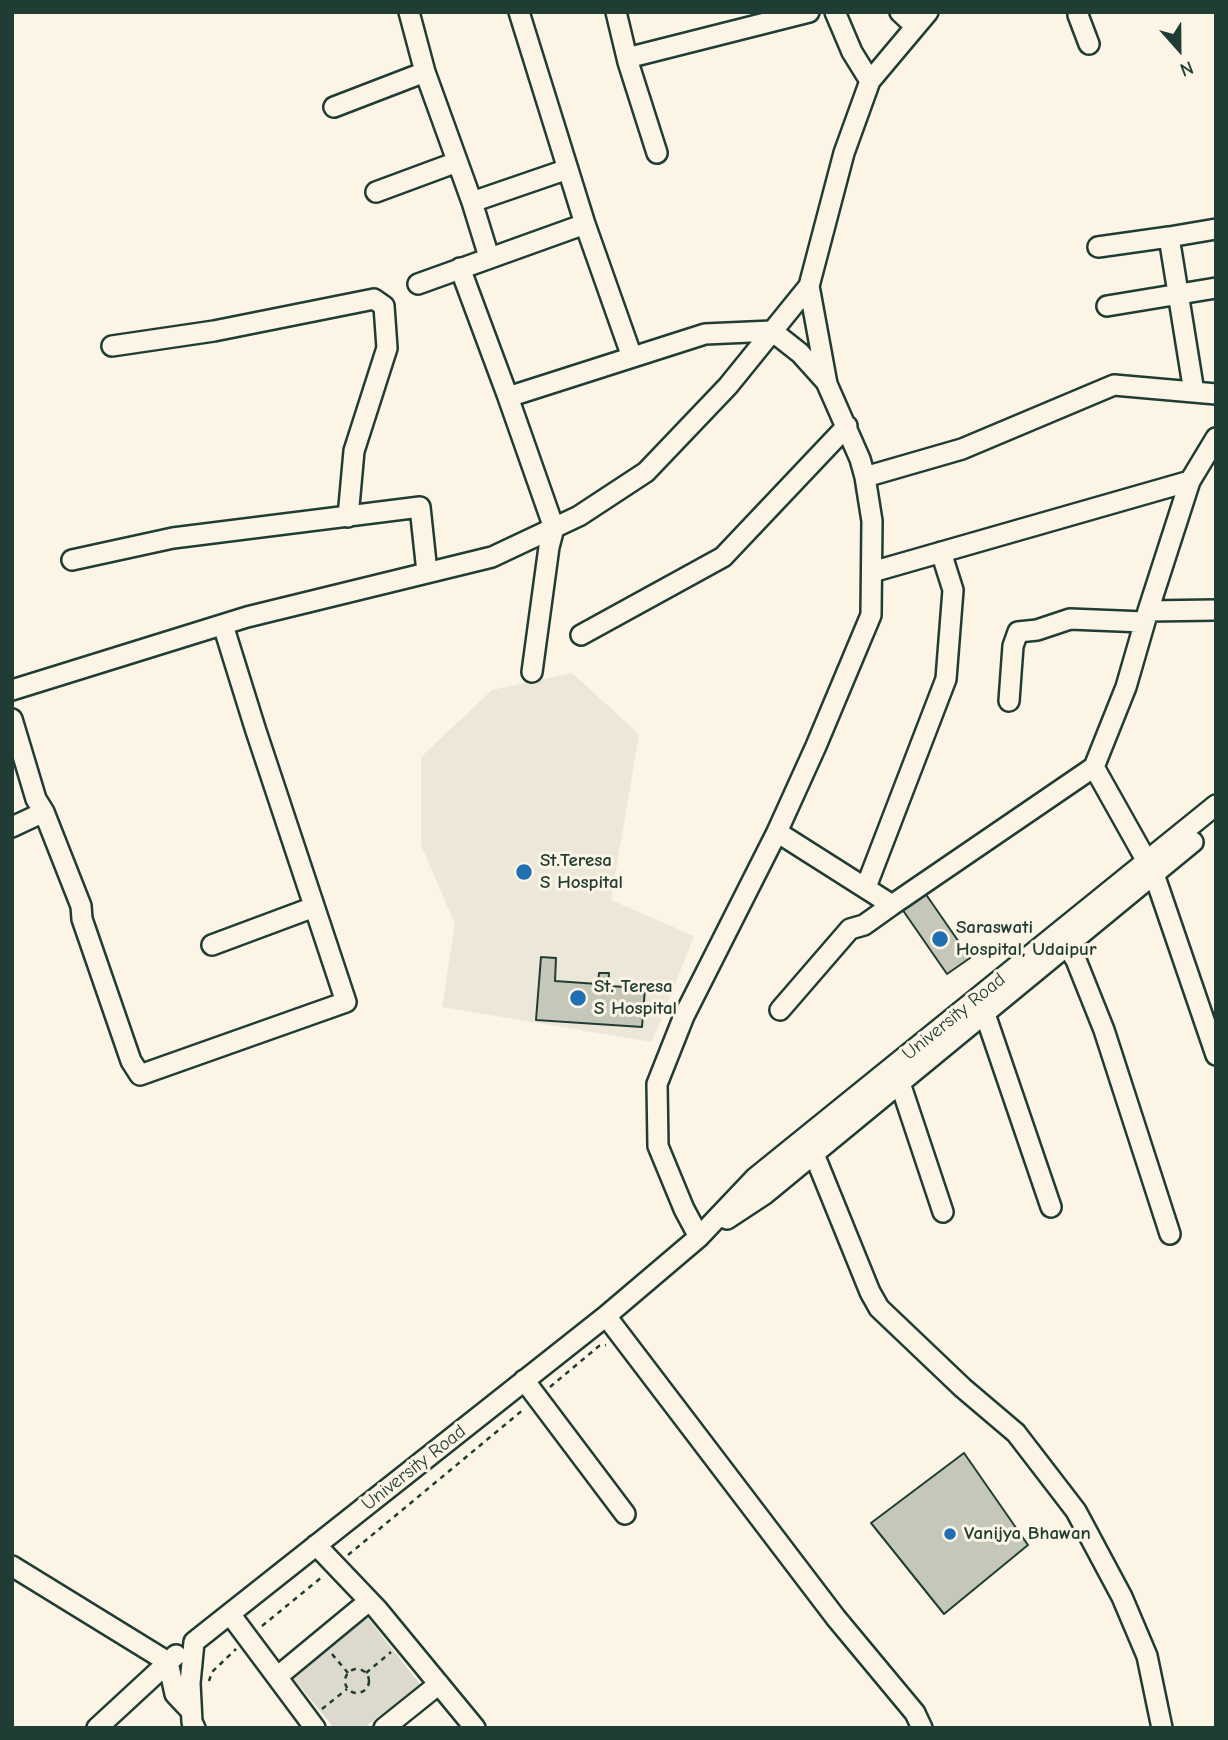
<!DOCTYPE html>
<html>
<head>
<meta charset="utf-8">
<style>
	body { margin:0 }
	#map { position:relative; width:1228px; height:1740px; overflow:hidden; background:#fcf5e5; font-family:"Comic Neue",sans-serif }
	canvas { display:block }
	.frame { position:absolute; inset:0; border:14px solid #1f3d34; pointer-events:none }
	.north { position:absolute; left:1144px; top:14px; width:70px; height:70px; -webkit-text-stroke:5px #fcf5e5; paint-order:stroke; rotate:159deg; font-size:19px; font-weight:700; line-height:28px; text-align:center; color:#1f3d34 }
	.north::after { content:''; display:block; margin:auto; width:24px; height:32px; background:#1f3d34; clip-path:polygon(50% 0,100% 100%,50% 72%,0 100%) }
</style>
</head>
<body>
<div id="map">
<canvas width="1228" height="1740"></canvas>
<div class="frame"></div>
<div class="north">N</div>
</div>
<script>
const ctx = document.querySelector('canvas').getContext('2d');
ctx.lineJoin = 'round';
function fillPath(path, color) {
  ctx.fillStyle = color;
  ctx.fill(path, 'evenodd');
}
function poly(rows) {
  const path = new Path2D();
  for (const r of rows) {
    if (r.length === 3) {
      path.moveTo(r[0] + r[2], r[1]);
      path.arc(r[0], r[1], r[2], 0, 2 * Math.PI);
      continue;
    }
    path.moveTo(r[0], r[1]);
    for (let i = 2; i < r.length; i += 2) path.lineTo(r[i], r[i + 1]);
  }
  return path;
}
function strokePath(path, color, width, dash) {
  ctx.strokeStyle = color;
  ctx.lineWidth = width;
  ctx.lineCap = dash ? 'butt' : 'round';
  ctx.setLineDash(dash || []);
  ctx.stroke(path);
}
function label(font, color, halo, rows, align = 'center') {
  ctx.font = font + ' "Comic Neue",sans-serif';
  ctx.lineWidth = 6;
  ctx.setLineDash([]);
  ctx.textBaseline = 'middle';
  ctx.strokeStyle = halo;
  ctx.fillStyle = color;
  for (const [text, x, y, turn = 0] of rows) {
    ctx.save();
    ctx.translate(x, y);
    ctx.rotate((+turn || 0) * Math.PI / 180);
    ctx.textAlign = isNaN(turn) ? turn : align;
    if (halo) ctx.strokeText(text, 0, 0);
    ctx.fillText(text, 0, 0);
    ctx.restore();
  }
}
fillPath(poly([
	[572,673,639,734,611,900,694,936,652,1042,442,1007,455,924,421,845,421,757,492,690]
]), '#ece7d8');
fillPath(poly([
	[367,1617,420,1684,364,1728,334,1728,294,1679]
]), '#dcdacc');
const building = poly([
	[925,893,970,958,947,974,902,909,925,893],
	[541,957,556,958,555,981,598,984,599,973,609,973,608,986,645,988,642,1027,536,1020,541,957],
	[964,1453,1028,1545,944,1614,871,1523,964,1453]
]);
fillPath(building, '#c5c7b9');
strokePath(building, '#1f3d34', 2);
const minor = poly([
	[409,12,425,72,472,202,489,257],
	[519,12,585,224,632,357],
	[616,12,628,62,657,153],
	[835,12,852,52,870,81],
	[900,12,915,26],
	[1079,12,1078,15,1089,44],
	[627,58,809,12],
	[334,107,425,72],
	[376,192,457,162],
	[472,202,568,169],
	[1169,237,1216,229],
	[1098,247,1169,237,1194,392],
	[460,268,508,397],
	[418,284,585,224],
	[1107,306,1216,288],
	[112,346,214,331,374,299,384,306,387,348,354,451,348,517],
	[865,477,962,449,1114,385,1216,394],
	[72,560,173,538,420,507,427,572],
	[872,572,1190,481],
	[1148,611,1216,610],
	[581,635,723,557,847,426],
	[532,672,549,547,554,528,508,397,705,334,772,331,800,353,827,383],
	[12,690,247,617,492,557,579,516,646,472,728,386,809,286,844,153,870,81,928,12],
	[1009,701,1013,646,1018,632,1037,630,1070,619,1144,622],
	[12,719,36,799,44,812,81,906,82,919,131,1061,140,1075,346,1002,256,731,223,625],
	[1094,767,1126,687,1148,611,1190,481,1216,438],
	[12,827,44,812],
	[777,832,892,905,1094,767,1154,874,1216,1055],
	[866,887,946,679,953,590,941,552],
	[212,945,314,907],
	[1067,945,1076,960,1104,1030,1170,1234],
	[780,1010,850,929,864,925,892,905],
	[985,1014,1051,1207],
	[900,1083,943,1212],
	[803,1140,814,1154,870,1292,879,1308,963,1388,1016,1433,1076,1511,1122,1597,1147,1656,1162,1728],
	[727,1219,765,1194,1193,842],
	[699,1237,684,1209,658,1146,657,1084,684,1016,777,832,816,746,871,615,872,521,865,477,860,459,827,384,809,286],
	[606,1316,836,1618,915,1713,922,1728],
	[524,1380,625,1514],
	[316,1545,377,1609,475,1728],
	[12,1566,168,1662,175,1694,191,1711],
	[230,1614,315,1728],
	[277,1677,369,1601],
	[97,1728,176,1655],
	[195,1728,192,1722,190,1683,194,1642,606,1316,699,1237,755,1178,1216,805],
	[384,1728,439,1684]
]);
strokePath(minor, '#1f3d34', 24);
strokePath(poly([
	[550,1387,599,1346,606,1345],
	[348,1555,524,1409],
	[262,1626,322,1577],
	[332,1654,348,1673],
	[357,1681,12],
	[366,1673,391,1652],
	[209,1681,212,1672,236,1649],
	[322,1709,347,1689]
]), '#1f3d34', 2.5, [5, 5]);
strokePath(minor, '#fcf5e5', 19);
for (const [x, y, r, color] of [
	[524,872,9,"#1f6fb2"],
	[940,939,9,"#1f6fb2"],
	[578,998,9,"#1f6fb2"],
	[950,1534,7,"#1f6fb2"]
]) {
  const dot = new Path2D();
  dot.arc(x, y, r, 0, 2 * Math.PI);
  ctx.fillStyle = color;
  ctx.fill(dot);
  strokePath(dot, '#fcf5e5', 2.5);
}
label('bold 19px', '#1f3d34', '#fcf5e5', [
	["St.Teresa",540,861],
	["S Hospital",540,883],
	["Saraswati",956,928],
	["Hospital, Udaipur",956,950],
	["St. Teresa",594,987],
	["S Hospital",594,1009],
	["Vanijya Bhawan",964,1534]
], 'left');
label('19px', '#1f3d34', '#fcf5e5', [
	["University Road",954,1017,-39],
	["University Road",414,1468,-38]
]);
</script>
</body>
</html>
